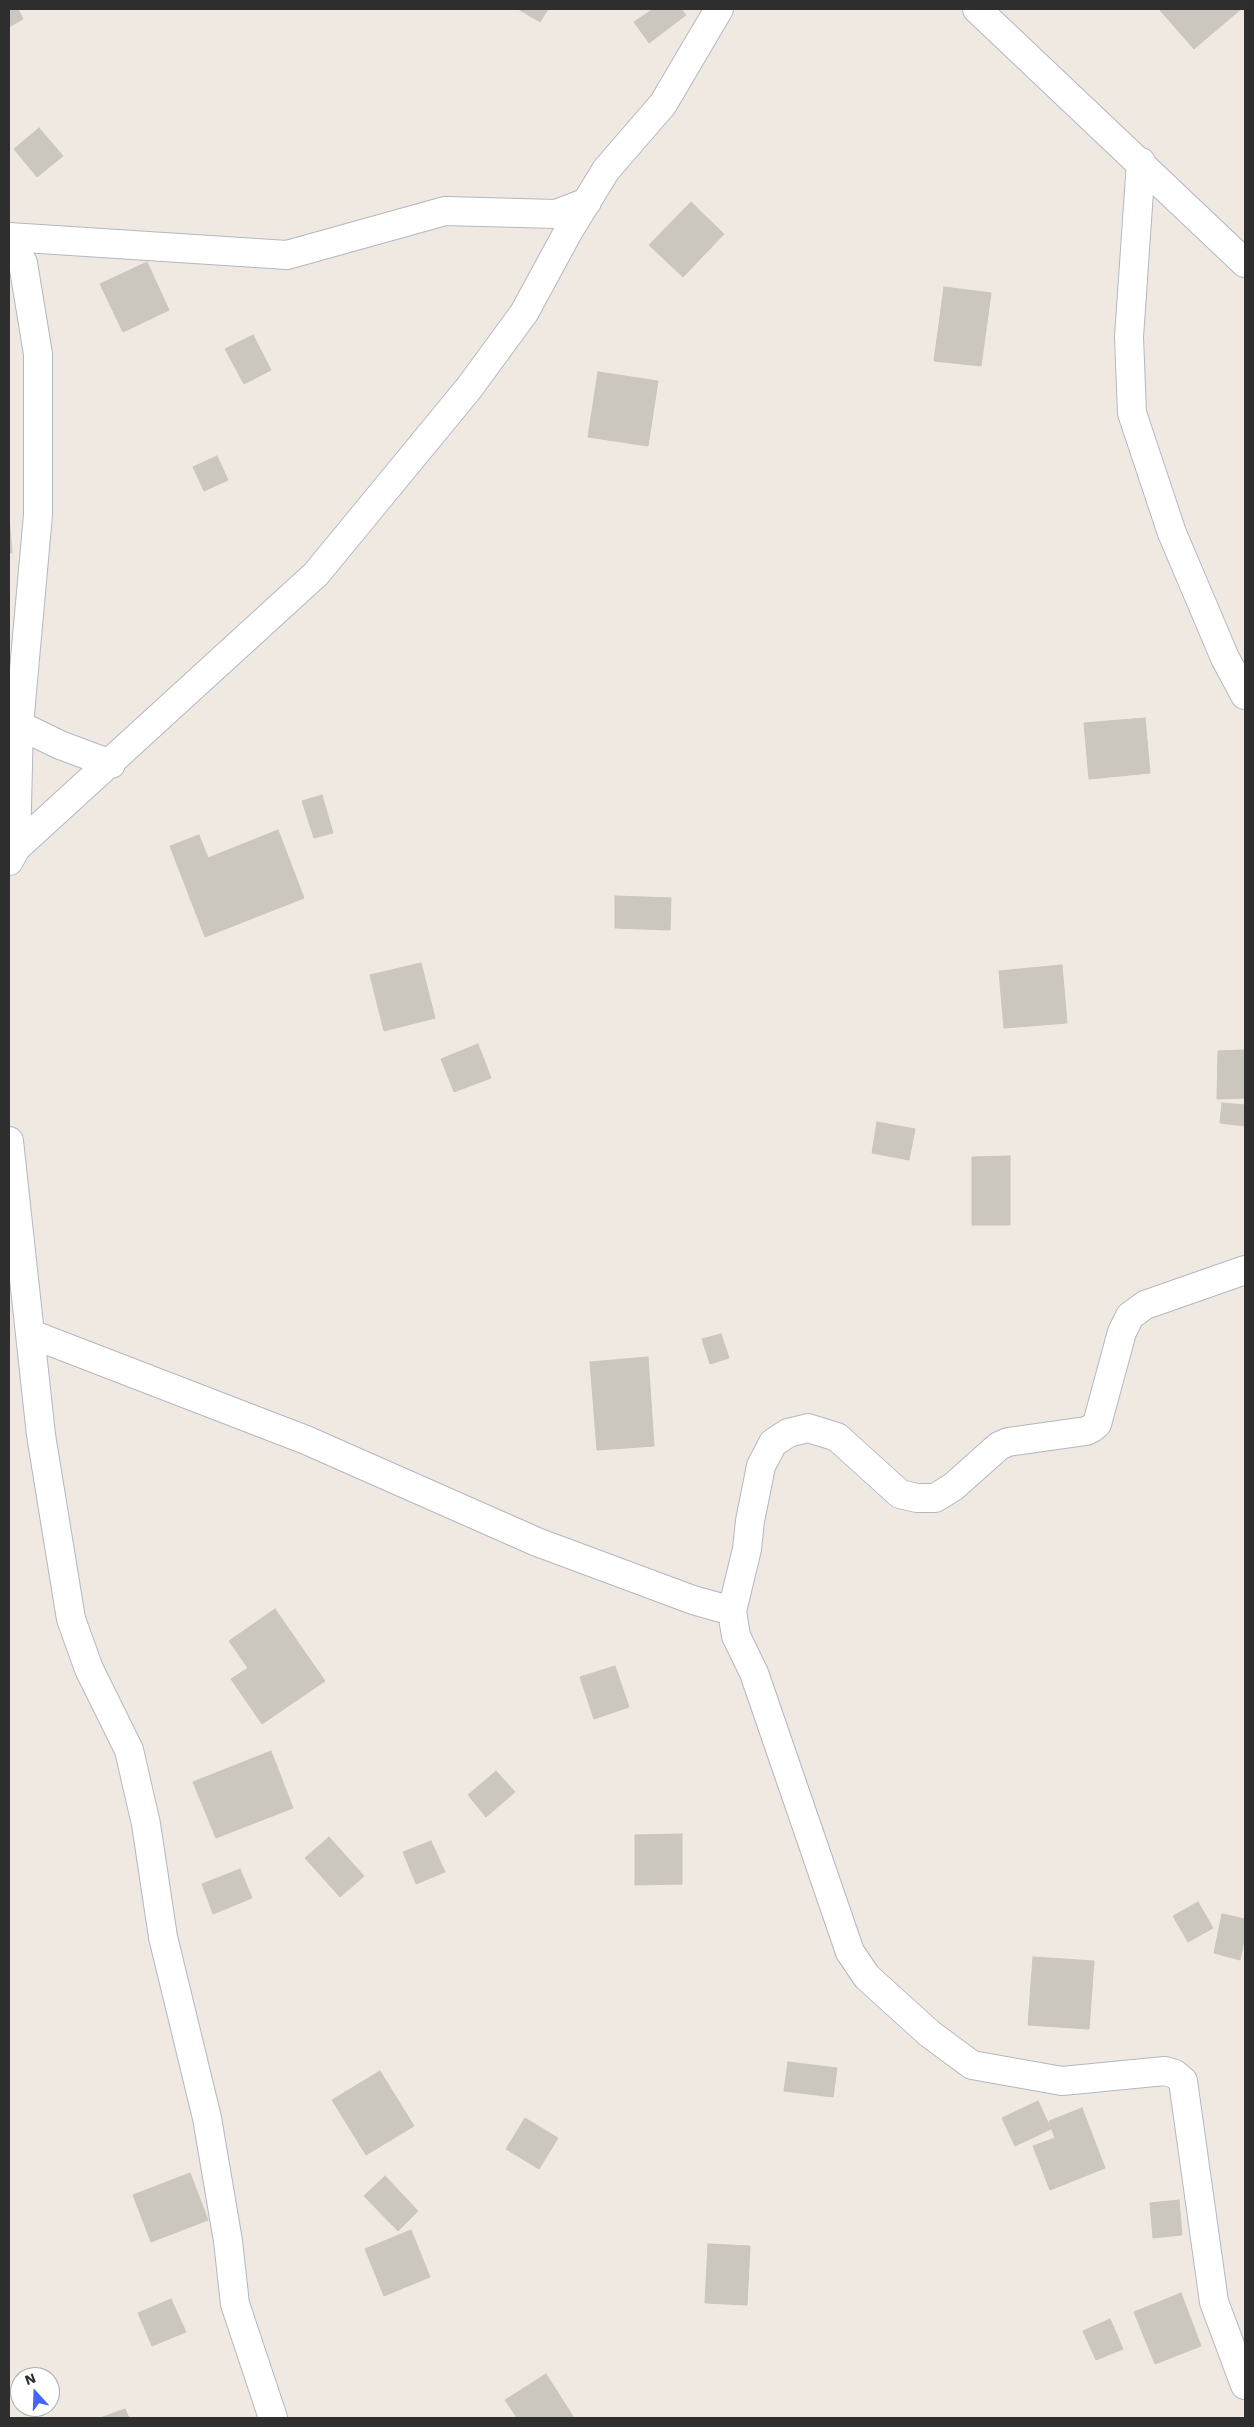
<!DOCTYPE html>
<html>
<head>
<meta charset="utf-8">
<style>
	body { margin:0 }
	#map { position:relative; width:1254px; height:2427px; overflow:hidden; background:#efe9e1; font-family:"Work Sans",sans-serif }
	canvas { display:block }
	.frame { position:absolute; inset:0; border:10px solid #2e2e2e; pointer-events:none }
	.north { position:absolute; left:10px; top:2367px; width:50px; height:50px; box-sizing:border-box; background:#fff; border:1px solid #ababab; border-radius:50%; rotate:340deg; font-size:14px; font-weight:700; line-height:20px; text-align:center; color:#2e2e2e }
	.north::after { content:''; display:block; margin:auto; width:18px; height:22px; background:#4264fb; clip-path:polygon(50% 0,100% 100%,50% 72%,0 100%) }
</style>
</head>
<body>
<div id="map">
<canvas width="1254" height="2427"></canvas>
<div class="frame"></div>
<div class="north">N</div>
</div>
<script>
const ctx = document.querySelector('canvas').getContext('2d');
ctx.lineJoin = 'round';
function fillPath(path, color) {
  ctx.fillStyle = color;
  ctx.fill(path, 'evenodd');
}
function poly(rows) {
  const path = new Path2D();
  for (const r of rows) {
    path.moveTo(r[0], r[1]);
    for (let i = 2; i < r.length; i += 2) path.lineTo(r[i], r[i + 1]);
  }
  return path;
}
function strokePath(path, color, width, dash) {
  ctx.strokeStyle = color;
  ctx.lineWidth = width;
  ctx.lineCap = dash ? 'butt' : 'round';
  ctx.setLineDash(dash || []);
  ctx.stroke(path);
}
const building = poly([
	[9,9,18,9,23,19,9,27,9,9],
	[518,9,548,9,540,22,518,9],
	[653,9,681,9,686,15,649,43,634,22,653,9],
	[1159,9,1241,9,1194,49,1159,9],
	[39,128,63,156,37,177,14,149,39,128],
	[691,202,724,234,683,277,649,245,691,202],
	[147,262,169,310,123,332,100,284,147,262],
	[944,287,991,293,981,366,934,361,944,287],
	[253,335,271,370,244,384,225,349,253,335],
	[598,372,658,381,648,446,588,437,598,372],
	[217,456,228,480,204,491,193,467,217,456],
	[9,516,12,553,9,553,9,516],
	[1145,718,1150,773,1089,779,1084,723,1145,718],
	[322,795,333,833,314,838,302,801,322,795],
	[278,830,304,898,205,937,170,846,199,835,208,858,278,830],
	[615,896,671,898,670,930,615,928,615,896],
	[421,963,435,1018,384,1031,370,975,421,963],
	[1062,965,1067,1023,1004,1028,999,971,1062,965],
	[478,1044,491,1078,454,1092,441,1059,478,1044],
	[1245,1050,1245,1098,1217,1099,1218,1051,1245,1050],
	[1222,1103,1245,1105,1245,1126,1220,1123,1222,1103],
	[877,1122,915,1129,909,1160,872,1153,877,1122],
	[1010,1156,1010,1225,972,1225,972,1157,1010,1156],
	[721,1334,729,1358,710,1364,702,1339,721,1334],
	[648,1357,654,1446,597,1450,590,1362,648,1357],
	[275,1609,325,1681,262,1724,231,1679,248,1668,229,1641,275,1609],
	[615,1666,629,1707,594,1719,580,1677,615,1666],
	[271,1751,293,1808,216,1838,193,1782,271,1751],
	[496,1771,515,1792,486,1817,468,1795,496,1771],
	[682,1834,682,1884,635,1885,635,1835,682,1834],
	[329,1837,364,1876,340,1897,305,1858,329,1837],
	[431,1841,445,1872,416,1884,403,1852,431,1841],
	[240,1869,252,1898,213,1914,202,1884,240,1869],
	[1198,1902,1213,1928,1188,1942,1173,1916,1198,1902],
	[1222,1914,1245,1919,1245,1936,1240,1960,1214,1953,1222,1914],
	[1033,1957,1094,1961,1089,2029,1028,2025,1033,1957],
	[788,2062,837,2068,833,2097,784,2091,788,2062],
	[380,2071,414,2126,366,2155,332,2100,380,2071],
	[1038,2101,1051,2129,1015,2146,1002,2118,1038,2101],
	[1082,2108,1105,2168,1050,2190,1033,2146,1055,2138,1049,2121,1082,2108],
	[525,2118,558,2138,539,2169,506,2149,525,2118],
	[190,2173,208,2220,151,2242,133,2195,190,2173],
	[385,2176,418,2211,398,2231,364,2196,385,2176],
	[1179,2200,1182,2235,1153,2238,1150,2203,1179,2200],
	[411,2230,430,2277,384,2296,365,2249,411,2230],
	[708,2244,750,2246,747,2305,705,2303,708,2244],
	[1181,2293,1201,2346,1155,2364,1134,2312,1181,2293],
	[171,2299,186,2332,152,2346,138,2313,171,2299],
	[1110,2319,1123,2349,1096,2360,1083,2331,1110,2319],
	[546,2374,574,2418,517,2418,505,2400,546,2374],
	[125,2409,129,2418,100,2418,125,2409]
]);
fillPath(building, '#cbc7bf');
strokePath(building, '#cbc5ba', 1);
const minor = poly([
	[977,9,1245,263],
	[1141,162,1129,337,1132,413,1172,533,1225,658,1245,695],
	[9,237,287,255,445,211,556,214,587,202],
	[9,238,23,263,38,354,38,515,19,725,16,848],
	[19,725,60,745,111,764],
	[9,861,16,848,316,574,469,388,524,313,568,232,606,170,663,104,719,9],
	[9,1141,41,1435,71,1619,89,1669,129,1750,146,1824,163,1937,207,2118,228,2241,235,2304,273,2418],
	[31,1334,306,1440,537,1542,693,1600,732,1611,736,1636,754,1673,850,1952,867,1977,930,2034,972,2065,1062,2081,1165,2071,1175,2074,1183,2081,1214,2302,1245,2385],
	[732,1611,747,1549,750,1521,761,1466,773,1443,788,1433,808,1428,837,1437,900,1494,917,1498,935,1498,953,1487,999,1446,1008,1442,1086,1431,1092,1428,1097,1424,1122,1332,1130,1316,1145,1305,1245,1270]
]);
strokePath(minor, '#b4b7c1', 30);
strokePath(minor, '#fff', 28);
</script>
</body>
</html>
